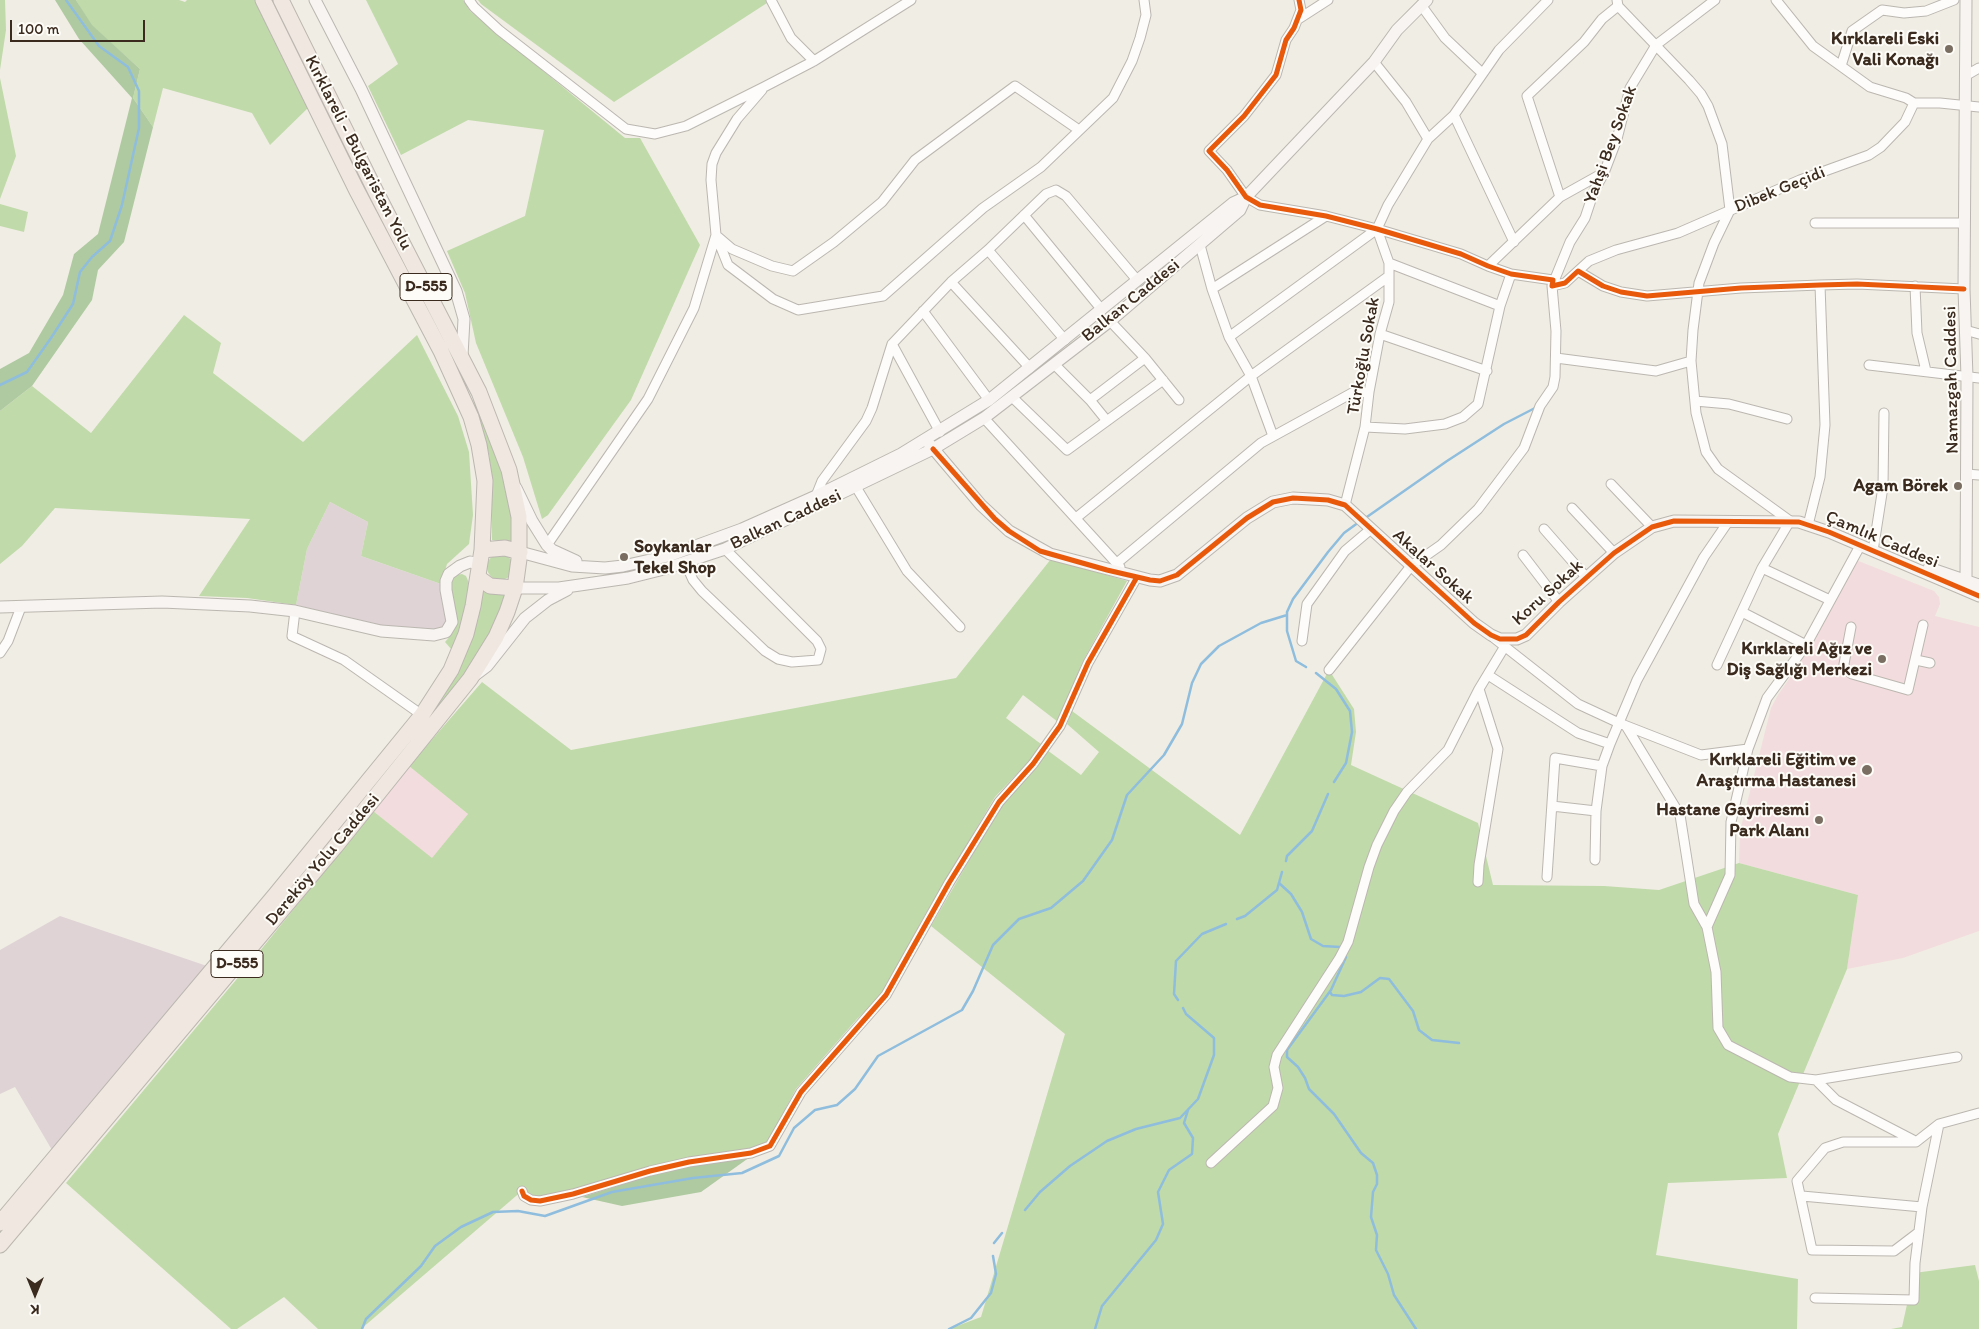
<!DOCTYPE html>
<html>
<head>
<meta charset="utf-8">
<style>
	body { margin:0 }
	#map { position:relative; width:1979px; height:1329px; overflow:hidden; background:#f0ede4; font-family:Itim,sans-serif }
	canvas { display:block }
	.north { position:absolute; left:10px; top:1269px; width:50px; height:50px; -webkit-text-stroke:4px #fdfcf7; paint-order:stroke; rotate:180deg; font-size:14px; font-weight:700; line-height:20px; text-align:center; color:#3b2a1e }
	.north::after { content:''; display:block; margin:auto; width:18px; height:22px; background:#3b2a1e; clip-path:polygon(50% 0,100% 100%,50% 72%,0 100%) }
	.scale { position:absolute; left:10px; top:20px; width:135px; height:22px; box-sizing:border-box; border:2px solid #3b2a1e; border-top:0; padding-left:6px; font-size:15px; line-height:18px; white-space:nowrap; color:#3b2a1e; -webkit-text-stroke:4px #fdfcf7; paint-order:stroke }
</style>
</head>
<body>
<div id="map">
<canvas width="1979" height="1329"></canvas>
<div class="north">K</div>
<div class="scale">100 m</div>
</div>
<script>
const ctx = document.querySelector('canvas').getContext('2d');
ctx.lineJoin = 'round';
function fillPath(path, color) {
  ctx.fillStyle = color;
  ctx.fill(path, 'evenodd');
}
function poly(rows) {
  const path = new Path2D();
  for (const r of rows) {
    if (r.length === 3) {
      path.moveTo(r[0] + r[2], r[1]);
      path.arc(r[0], r[1], r[2], 0, 2 * Math.PI);
      continue;
    }
    path.moveTo(r[0], r[1]);
    for (let i = 2; i < r.length; i += 2) path.lineTo(r[i], r[i + 1]);
  }
  return path;
}
function strokePath(path, color, width, dash) {
  ctx.strokeStyle = color;
  ctx.lineWidth = width;
  ctx.lineCap = dash ? 'butt' : 'round';
  ctx.setLineDash(dash || []);
  ctx.stroke(path);
}
function label(font, color, halo, rows, align = 'center') {
  ctx.font = font + ' Itim,sans-serif';
  ctx.lineWidth = 4;
  ctx.setLineDash([]);
  ctx.textBaseline = 'middle';
  ctx.strokeStyle = halo;
  ctx.fillStyle = color;
  for (const [text, x, y, turn = 0] of rows) {
    ctx.save();
    ctx.translate(x, y);
    ctx.rotate((+turn || 0) * Math.PI / 180);
    ctx.textAlign = isNaN(turn) ? turn : align;
    if (halo) ctx.strokeText(text, 0, 0);
    ctx.fillText(text, 0, 0);
    ctx.restore();
  }
}
fillPath(poly([
	[1856,560,1934,591,1939,597,1940,604,1935,616,1979,627,1979,931,1903,958,1847,969,1858,895,1739,863,1740,831,1771,708,1778,695,1813,644],
	[409,766,468,814,432,859,373,811]
]), '#f3dcdd');
fillPath(poly([
	[330,502,368,522,361,556,441,584,442,604,446,614,445,625,438,630,392,628,296,605,307,549],
	[60,916,207,966,52,1150,15,1087,0,1094,0,950]
]), '#dfd3d6');
fillPath(poly([
	[0,0,5,0,6,30,0,70],
	[76,0,179,0,185,2,187,0,255,0,311,105,270,145,252,113,163,88,153,127,133,98,140,69,91,25],
	[366,0,463,0,470,11,625,138,640,138,700,245,631,400,548,515,542,519,523,457,476,343,465,293,447,251,525,216,544,130,468,120,401,155,368,86,398,64],
	[478,0,766,0,767,3,614,102,481,4],
	[0,78,16,156,0,199],
	[0,204,28,212,24,232,0,226],
	[184,315,221,343,213,373,303,442,417,335,458,416,469,452,473,515,469,544,447,564,441,584,361,556,368,522,330,502,307,549,296,605,247,598,199,596,250,519,55,508,22,546,0,564,0,411,32,386,91,433],
	[472,394,505,479,513,525,513,543,492,540,492,477,489,454],
	[500,567,13],
	[1051,559,1127,581,1083,661,1058,722,1023,695,1006,718,1041,744,1031,759,995,797,922,920,883,995,857,1019,796,1089,768,1141,752,1150,540,1198,528,1196,523,1190,361,1329,318,1329,284,1297,237,1329,231,1329,66,1183,251,962,373,811,432,858,468,814,409,766,482,682,571,750,956,678],
	[462,574,466,576,469,583,469,594,465,614,452,650,445,642,452,634,455,627,450,596,451,579,456,575],
	[483,592,507,595,495,625,464,677,415,738,413,737,468,648,478,620],
	[1329,670,1354,709,1356,732,1351,765,1478,823,1493,885,1604,886,1659,890,1739,863,1858,895,1847,969,1778,1134,1787,1178,1668,1183,1656,1255,1798,1279,1797,1329,949,1329,981,1317,1065,1034,931,926,1002,804,1039,764,1047,750,1081,775,1099,752,1067,724,1072,711,1240,835],
	[1975,1265,1979,1281,1979,1329,1891,1329,1902,1327,1914,1273]
]), '#c0daaa');
fillPath(poly([
	[55,0,76,0,92,25,140,69,133,98,153,127,124,242,98,270,92,300,32,386,0,411,0,369,29,353,63,295,74,254,98,234,132,98,79,39],
	[750,1157,701,1192,622,1206,582,1197,652,1175,689,1166]
]), '#afcaa1');
strokePath(poly([
	[0,385,27,372,51,338,73,304,80,272,92,257,110,241,122,205,139,128,139,91,128,67,99,46,66,0],
	[1364,519,1447,461,1504,424,1535,408],
	[1306,667,1296,661,1287,631,1287,612,1293,599,1328,552,1344,533,1359,522],
	[1316,673,1336,689,1350,711,1352,732,1346,763,1334,782],
	[1286,861,1287,856,1312,831,1328,794],
	[1279,883,1291,894,1302,912,1311,939,1323,946,1340,947],
	[1237,919,1245,916,1277,890,1282,872],
	[1346,957,1331,990,1287,1050,1287,1057,1298,1067,1305,1078,1309,1089,1334,1114,1361,1153,1373,1163,1377,1175,1377,1184,1373,1192,1371,1217,1377,1235,1376,1250,1388,1274,1394,1295,1416,1329],
	[1330,992,1332,995,1344,996,1361,992,1380,978,1389,979,1413,1011,1419,1030,1432,1040,1459,1043],
	[1178,1000,1174,994,1176,961,1202,934,1226,924],
	[1025,1210,1040,1192,1070,1166,1107,1141,1136,1129,1180,1118,1198,1099,1214,1055,1214,1038,1186,1014,1183,1008],
	[994,1243,1002,1233],
	[362,1329,366,1319,421,1266,435,1246,461,1227,493,1212,518,1211,545,1216,612,1192,693,1178,742,1173,779,1156,794,1128,815,1110,837,1105,855,1089,878,1056,962,1010,973,991,993,945,1019,919,1051,908,1083,881,1112,840,1127,795,1164,755,1182,724,1192,683,1201,664,1219,646,1261,623,1287,615],
	[949,1329,971,1318,991,1293,996,1274,993,1256],
	[1095,1329,1102,1306,1156,1240,1163,1224,1158,1192,1169,1170,1192,1154,1193,1138,1184,1123,1188,1110]
]), '#8fbddd', 2.5);
const street = poly([
	[469,0,474,7,499,30,626,129,655,134,686,126,764,87,814,61,911,0],
	[771,0,791,38,814,61],
	[1299,0,1301,10,1294,28,1286,40,1276,75,1244,116,1209,151,1227,170,1246,197,1260,205,1326,216,1377,229,1461,254,1488,266,1511,274,1553,280,1552,286,1565,283,1578,271,1603,286,1621,292,1647,296,1741,288,1820,285,1857,284,1964,289],
	[1776,0,1813,46,1870,87,1906,98,1914,103],
	[1421,5,1445,38,1482,73],
	[1618,6,1689,80,1701,94,1708,106,1722,144,1730,210,1714,243,1699,283,1693,330,1691,361,1696,413,1706,452,1718,469,1790,521,1762,568,1717,665],
	[1297,20,1328,0],
	[1374,62,1406,102,1428,139],
	[1841,66,1852,31,1882,10,1904,13,1926,11,1954,0],
	[1965,76,1979,68],
	[1454,115,1514,242],
	[1560,197,1527,96,1584,42,1602,19,1618,6,1617,0],
	[1024,215,1102,310],
	[1815,223,1964,223],
	[716,235,728,265,773,299,798,310,883,296,983,208,1041,167,1113,98,1132,61,1140,38,1146,15,1144,0],
	[718,237,732,249,772,266,793,271,834,242,882,202,915,160,1015,86,1079,130],
	[1200,245,1212,289,1229,337,1251,376,1273,436],
	[988,250,1065,340],
	[1389,263,1500,306],
	[1488,266,1560,197,1603,173],
	[1578,271,1589,261,1616,250,1678,233,1800,180,1869,155,1881,147,1905,122,1914,103,1940,103,1979,107],
	[951,282,1030,368],
	[1915,286,1917,333,1926,371],
	[1212,289,1326,216],
	[923,311,989,400],
	[1110,321,1145,358,1179,400],
	[1965,330,1979,334],
	[1380,334,1487,371],
	[1229,337,1377,229],
	[892,344,940,432],
	[1556,358,1656,371,1691,361],
	[1054,364,1090,400,1107,421],
	[1869,365,1979,378],
	[1012,397,1067,450,1163,380],
	[1090,400,1145,358],
	[1695,401,1729,404,1787,419],
	[984,418,1120,567],
	[1365,427,1405,429,1445,424,1463,417,1478,404,1500,306,1511,274],
	[1966,474,1979,475],
	[1611,484,1652,527],
	[856,487,907,571,960,627],
	[816,496,822,481,866,421,872,408,892,344,951,282,988,250,1046,194,1056,190,1066,196,1137,280],
	[1345,505,1365,427,1369,392,1380,334,1389,302,1389,263,1377,229,1388,205,1428,139,1454,115,1499,50,1548,0],
	[1572,508,1614,553],
	[1076,518,1251,376,1389,276],
	[1808,525,1820,477,1825,425,1820,285],
	[1544,529,1586,577],
	[547,545,648,399,694,308,716,235,711,180,712,164,716,153,737,119,762,90],
	[1873,551,1883,487,1884,413],
	[1523,555,1559,602],
	[685,562,693,580,702,591,765,651,778,659,792,662,818,660,821,649,817,641,725,549],
	[1117,563,1261,443,1352,393,1369,392],
	[1762,568,1830,600],
	[295,611,292,636,344,660,422,715],
	[1742,612,1806,645],
	[1851,627,1844,664,1845,669,1852,674,1908,690,1923,625],
	[1494,638,1578,704,1619,723,1701,755,1748,749],
	[1302,641,1307,604,1345,551,1371,529],
	[0,653,8,641,21,607],
	[1916,660,1930,663],
	[1329,670,1411,566,1441,545,1478,509,1524,448,1540,406,1553,387,1555,377,1556,331,1552,286,1570,242,1585,218,1594,191,1604,173,1617,139,1630,88,1656,45,1715,0],
	[1488,675,1578,733,1610,744],
	[1626,726,1680,815,1694,904,1707,927,1716,972,1718,1028,1728,1045,1790,1077,1816,1080,1957,1057],
	[1552,806,1596,811],
	[1595,860,1596,811,1602,766,1610,744,1637,680,1704,557,1728,522],
	[1547,877,1555,758,1602,766],
	[1478,882,1479,865,1498,749,1479,689,1505,646],
	[1707,927,1730,875,1731,822,1748,749,1767,698,1806,645,1860,546],
	[1816,1080,1836,1100,1915,1141],
	[1211,1163,1273,1106,1278,1088,1274,1067,1277,1055,1339,959,1348,942,1369,867,1377,845,1394,811,1407,792,1448,750,1479,689],
	[522,1191,524,1196,531,1200,540,1201,573,1194,650,1171,689,1162,751,1153,770,1146,801,1092,886,995,949,883,999,802,1033,764,1060,726,1088,663,1137,577],
	[1802,1196,1922,1207],
	[1919,1232,1894,1251,1812,1250,1797,1181,1825,1148,1843,1142,1916,1142,1939,1124,1979,1113],
	[1815,1298,1914,1300,1915,1263,1922,1207,1939,1124]
]);
const secondary = poly([
	[315,0,361,89,456,291,464,319,462,356],
	[926,440,981,505,1009,531,1050,554,1150,580,1160,581,1177,575,1247,518,1273,502,1293,498,1311,499,1328,500,1345,505,1474,623,1491,635,1500,639,1517,639,1526,635,1559,602,1614,553,1652,527,1674,521,1799,522,1829,532,1979,596],
	[516,488,532,521,547,545,552,550,576,561],
	[520,552,572,566,605,568,623,566,668,556,742,529,816,496,901,454,989,400,1233,203,1246,197],
	[1929,568,1979,585],
	[1966,579,1967,377,1964,289,1966,0],
	[515,588,559,588,628,578,664,569,725,549,933,449,984,418,1110,321,1240,210,1246,197,1374,62,1397,30,1427,0],
	[0,607,162,602,250,606,295,611,381,631,434,635,446,632,452,622,446,590,446,581,449,574,460,566,470,562,480,564],
	[475,675,487,666,525,618,548,600,567,590]
]);
const highway = poly([
	[482,550,505,548,520,552],
	[479,578,490,586,515,588],
	[0,1223,276,894,422,715,451,670,466,634,473,606,482,550,485,481,479,445,471,417,441,351,356,189,263,0],
	[0,1245,335,847,470,679,496,637,507,612,515,588,519,559,519,517,509,470,479,392,376,192,281,0]
]);
strokePath(street, '#bbb7b0', 11);
strokePath(secondary, '#bbb7b0', 13);
strokePath(highway, '#bbb7b0', 17);
strokePath(street, '#fdfcfb', 9);
strokePath(secondary, '#f7f4f1', 11);
strokePath(highway, '#efe7e0', 15);
strokePath(poly([
	[1299,0,1301,10,1294,28,1286,40,1276,75,1244,116,1209,151,1227,170,1246,197,1260,205,1326,216,1377,229,1461,254,1488,266,1511,274,1553,280,1552,286,1565,283,1578,271,1603,286,1621,292,1647,296,1741,288,1820,285,1857,284,1964,289],
	[933,449,995,519,1009,531,1040,551,1107,570,1150,580,1160,581,1177,575,1247,518,1273,502,1293,498,1311,499,1328,500,1345,505,1474,623,1491,635,1500,639,1517,639,1526,635,1559,602,1614,553,1652,527,1674,521,1799,522,1829,532,1979,596],
	[522,1191,524,1196,531,1200,540,1201,573,1194,650,1171,689,1162,751,1153,770,1146,801,1092,886,995,949,883,999,802,1033,764,1060,726,1088,663,1137,577]
]), '#e8590c', 5);
for (const [x, y, r, color] of [
	[1949,49,5,"#7a6e63"],
	[1958,486,5,"#7a6e63"],
	[624,557,5,"#7a6e63"],
	[1882,659,5,"#7a6e63"],
	[1867,770,6,"#7a6e63"],
	[1819,820,5,"#7a6e63"]
]) {
  const dot = new Path2D();
  dot.arc(x, y, r, 0, 2 * Math.PI);
  ctx.fillStyle = color;
  ctx.fill(dot);
  strokePath(dot, '#fdfcf7', 2);
}
for (const [x, y, w] of [
	[426,287,52],
	[237,964,52]
]) {
  const box = new Path2D();
  box.roundRect(x - w / 2, y - 13.5, w, 27, 4);
  ctx.fillStyle = '#fdfcf7';
  ctx.fill(box);
  strokePath(box, '#3b2a1e', 1);
}
label('bold 16px', '#3b2a1e', null, [
	["D-555",426,287],
	["D-555",237,964]
]);
label('bold 18px', '#3b2a1e', '#fdfcf7', [
	["Kırklareli Eski",1939,39],
	["Vali Konağı",1939,60],
	["Agam Börek",1948,486],
	["Soykanlar",634,547,"left"],
	["Tekel Shop",634,568,"left"],
	["Kırklareli Ağız ve",1872,649],
	["Diş Sağlığı Merkezi",1872,670],
	["Kırklareli Eğitim ve",1856,760],
	["Araştırma Hastanesi",1856,781],
	["Hastane Gayriresmi",1809,810],
	["Park Alanı",1809,831]
], 'right');
label('18px', '#3b2a1e', '#fdfcf7', [
	["Yahşi Bey Sokak",1611,145,-70],
	["Kırklareli - Bulgaristan Yolu",358,153,63],
	["Dibek Geçidi",1780,190,-22],
	["Balkan Caddesi",1131,301,-39],
	["Türkoğlu Sokak",1364,356,-80],
	["Namazgah Caddesi",1952,380,-91],
	["Balkan Caddesi",786,520,-25],
	["Çamlık Caddesi",1882,540,23],
	["Akalar Sokak",1433,567,42],
	["Koru Sokak",1548,593,-42],
	["Dereköy Yolu Caddesi",323,860,-50]
]);
</script>
</body>
</html>
